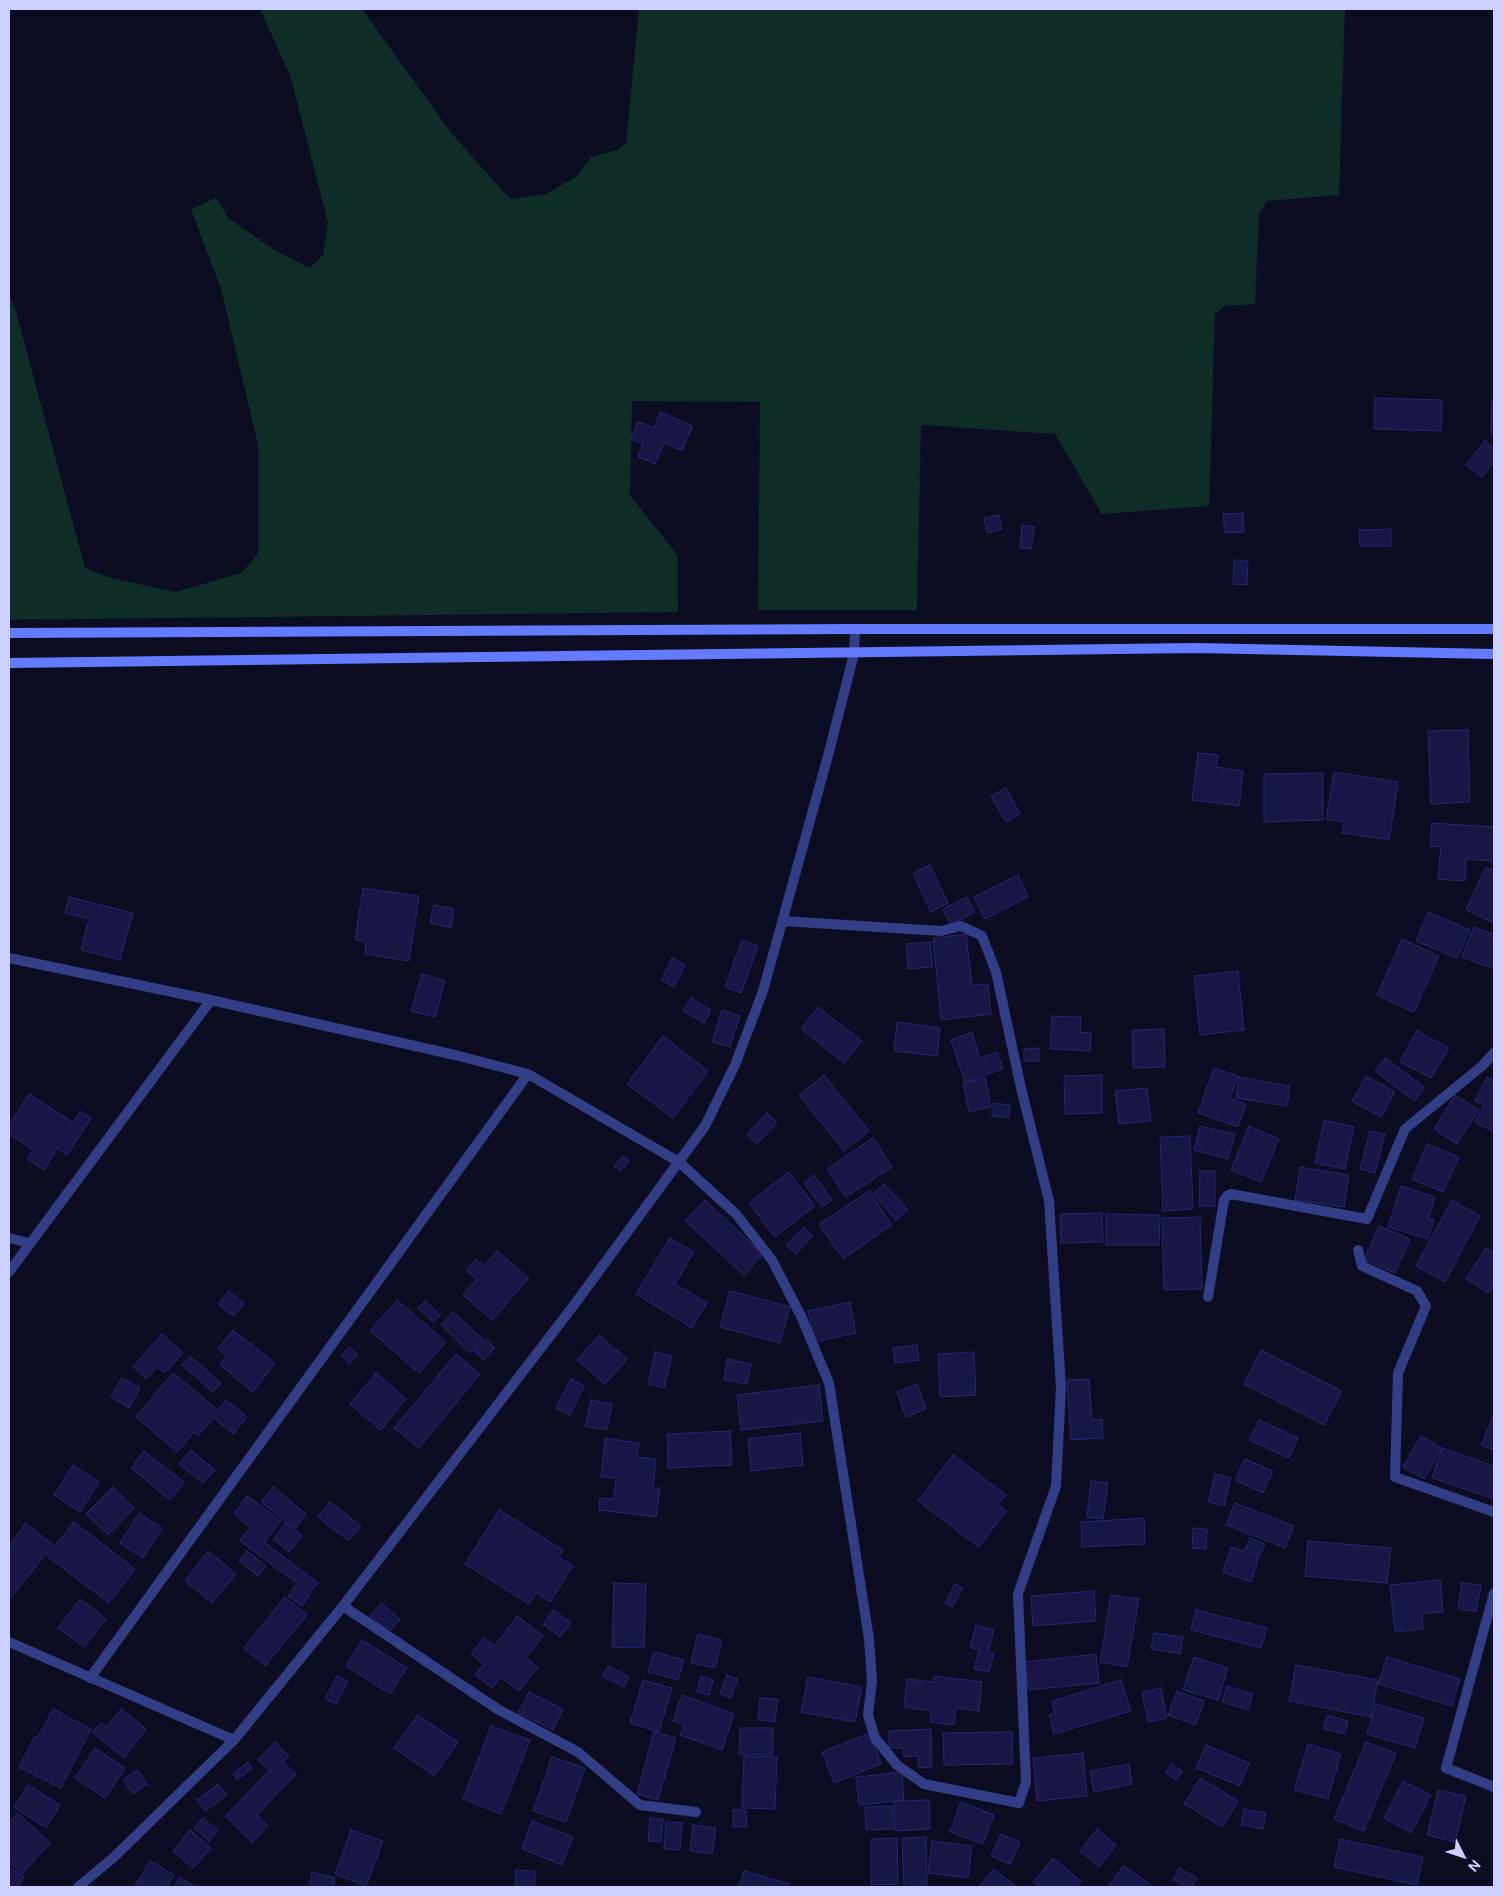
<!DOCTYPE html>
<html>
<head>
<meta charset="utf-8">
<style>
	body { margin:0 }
	#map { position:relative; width:1503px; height:1896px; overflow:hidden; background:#0c0c23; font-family:"DM Sans",sans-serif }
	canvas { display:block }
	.frame { position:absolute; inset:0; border:10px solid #ced1ff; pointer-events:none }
	.north { position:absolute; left:1438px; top:1831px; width:50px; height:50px; -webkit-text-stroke:4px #0c0c23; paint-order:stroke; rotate:131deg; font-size:14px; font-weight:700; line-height:20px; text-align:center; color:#ced1ff }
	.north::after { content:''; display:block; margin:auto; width:18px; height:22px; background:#ced1ff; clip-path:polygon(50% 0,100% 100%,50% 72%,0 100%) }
</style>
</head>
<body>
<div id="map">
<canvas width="1503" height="1896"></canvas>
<div class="frame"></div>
<div class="north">N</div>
</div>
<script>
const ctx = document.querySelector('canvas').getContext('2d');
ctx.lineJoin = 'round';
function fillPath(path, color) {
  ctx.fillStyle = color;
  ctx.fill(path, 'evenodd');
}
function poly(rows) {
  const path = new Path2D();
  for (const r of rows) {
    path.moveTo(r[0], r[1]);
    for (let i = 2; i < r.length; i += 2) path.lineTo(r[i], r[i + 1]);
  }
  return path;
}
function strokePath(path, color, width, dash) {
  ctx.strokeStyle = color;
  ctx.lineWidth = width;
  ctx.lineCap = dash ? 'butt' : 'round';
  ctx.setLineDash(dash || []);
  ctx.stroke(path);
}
fillPath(poly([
	[260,9,362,9,452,134,510,199,547,194,577,176,591,157,617,150,626,143,639,9,1345,9,1339,195,1267,201,1259,214,1255,304,1225,306,1215,314,1209,506,1102,514,1055,434,921,425,917,610,758,610,760,402,632,401,630,495,678,556,678,612,9,620,9,295,15,308,85,568,111,578,176,592,241,573,258,554,258,444,221,289,191,209,216,198,229,219,278,252,310,268,323,255,328,223,291,78]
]), '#0f2e27');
const building = poly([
	[1375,398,1442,400,1441,431,1374,429,1375,398],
	[1492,400,1494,400,1494,434,1491,434,1492,400],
	[660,412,693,426,682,450,664,443,655,464,638,457,643,444,631,439,638,422,654,428,660,412],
	[1485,441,1494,448,1494,462,1482,477,1466,465,1485,441],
	[1243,513,1244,532,1225,533,1223,514,1243,513],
	[999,515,1002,529,987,533,984,518,999,515],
	[1022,525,1034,527,1031,549,1020,548,1022,525],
	[1391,529,1391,546,1360,546,1359,530,1391,529],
	[1234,560,1248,561,1247,585,1233,584,1234,560],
	[1468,730,1470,802,1431,804,1428,731,1468,730],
	[1198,753,1218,755,1216,767,1243,771,1239,806,1192,800,1198,753],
	[1334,772,1398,782,1389,840,1342,833,1344,822,1326,819,1334,772],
	[1323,773,1323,820,1264,822,1264,774,1323,773],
	[1006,788,1020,814,1006,822,991,796,1006,788],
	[1432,823,1494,827,1494,861,1466,859,1465,881,1438,879,1441,847,1430,846,1432,823],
	[930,865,948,903,931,912,913,873,930,865],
	[1486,867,1494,870,1494,923,1466,910,1486,867],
	[1018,875,1028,897,985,919,974,897,1018,875],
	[363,888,419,896,409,961,365,954,366,941,355,940,363,888],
	[69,897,133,913,120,960,81,950,89,919,65,913,69,897],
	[967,897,975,912,950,925,943,909,967,897],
	[434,905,454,909,451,928,430,923,434,905],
	[1428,912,1470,930,1457,958,1416,941,1428,912],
	[1474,927,1494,934,1494,969,1462,957,1474,927],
	[966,934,972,985,988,984,991,1014,941,1020,933,938,966,934],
	[1402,939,1439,956,1414,1012,1377,995,1402,939],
	[742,940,758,946,741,993,725,987,742,940],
	[930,942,933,967,908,969,906,944,930,942],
	[672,958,685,965,674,987,661,980,672,958],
	[1238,971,1244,1030,1200,1035,1194,976,1238,971],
	[422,974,445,981,435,1017,411,1011,422,974],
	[691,998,711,1010,704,1023,683,1011,691,998],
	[818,1007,862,1041,844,1063,801,1029,818,1007],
	[722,1010,740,1016,730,1047,712,1042,722,1010],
	[1052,1016,1081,1017,1080,1032,1091,1033,1090,1051,1050,1049,1052,1016],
	[897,1022,940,1028,937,1056,894,1051,897,1022],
	[1164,1029,1165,1067,1133,1068,1132,1030,1164,1029],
	[1417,1031,1449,1048,1431,1078,1400,1062,1417,1031],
	[972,1032,980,1058,997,1052,1003,1069,965,1082,951,1040,972,1032],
	[663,1036,708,1071,673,1118,627,1084,663,1036],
	[1039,1048,1039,1061,1024,1061,1024,1049,1039,1048],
	[1386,1058,1425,1088,1414,1101,1375,1071,1386,1058],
	[1214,1068,1238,1076,1230,1098,1246,1104,1238,1127,1198,1113,1214,1068],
	[824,1075,869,1131,844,1151,799,1095,824,1075],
	[1102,1075,1102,1113,1065,1114,1064,1076,1102,1075],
	[1366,1076,1395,1092,1381,1117,1352,1101,1366,1076],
	[1239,1077,1290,1086,1287,1106,1236,1098,1239,1077],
	[1487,1077,1494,1081,1494,1132,1475,1122,1484,1105,1475,1101,1487,1077],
	[985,1078,991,1107,969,1112,963,1083,985,1078],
	[1147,1088,1151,1121,1119,1124,1115,1091,1147,1088],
	[29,1094,73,1122,80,1111,91,1118,67,1155,57,1148,44,1170,27,1159,33,1150,9,1134,9,1125,29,1094],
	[1455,1095,1479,1110,1457,1144,1434,1129,1455,1095],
	[994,1103,1010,1105,1009,1118,992,1116,994,1103],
	[767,1113,777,1123,757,1144,747,1134,767,1113],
	[1324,1120,1354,1127,1345,1169,1315,1163,1324,1120],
	[1200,1126,1235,1134,1228,1159,1194,1150,1200,1126],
	[1249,1126,1279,1139,1261,1182,1231,1170,1249,1126],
	[1370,1131,1385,1134,1375,1173,1360,1169,1370,1131],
	[1190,1136,1193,1209,1163,1211,1160,1137,1190,1136],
	[873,1138,892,1167,846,1197,827,1169,873,1138],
	[1427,1144,1459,1157,1443,1192,1412,1179,1427,1144],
	[623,1156,629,1161,621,1171,614,1166,623,1156],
	[1300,1167,1349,1175,1344,1207,1295,1200,1300,1167],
	[1200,1171,1215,1171,1215,1206,1199,1206,1200,1171],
	[789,1172,815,1206,775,1237,749,1203,789,1172],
	[814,1175,832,1200,822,1207,804,1183,814,1175],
	[884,1184,908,1210,896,1220,873,1194,884,1184],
	[1401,1186,1435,1197,1428,1219,1434,1220,1428,1239,1388,1227,1401,1186],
	[869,1191,892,1225,843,1259,819,1224,869,1191],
	[705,1200,763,1254,744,1275,685,1221,705,1200],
	[1452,1200,1480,1216,1445,1282,1416,1266,1452,1200],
	[1102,1213,1103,1242,1061,1243,1060,1214,1102,1213],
	[1106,1214,1160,1215,1159,1245,1106,1245,1106,1214],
	[1200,1217,1202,1289,1164,1290,1162,1218,1200,1217],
	[1379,1226,1410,1239,1395,1273,1364,1260,1379,1226],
	[804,1227,813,1236,796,1254,786,1245,804,1227],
	[670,1238,694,1252,675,1284,707,1303,692,1328,636,1294,670,1238],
	[1486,1248,1494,1253,1494,1285,1489,1293,1466,1279,1486,1248],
	[497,1251,529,1278,492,1320,463,1295,477,1279,466,1270,476,1259,484,1266,497,1251],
	[229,1291,244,1304,234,1316,218,1304,229,1291],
	[730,1291,790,1307,780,1343,720,1327,730,1291],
	[397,1300,446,1342,419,1373,370,1331,397,1300],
	[425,1301,440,1315,433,1322,418,1308,425,1301],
	[850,1302,856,1333,815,1342,808,1311,850,1302],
	[453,1312,483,1339,470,1353,441,1325,453,1312],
	[233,1330,275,1363,253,1392,220,1365,227,1356,218,1349,233,1330],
	[162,1334,183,1353,165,1373,157,1367,146,1379,133,1367,162,1334],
	[599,1335,627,1359,605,1384,577,1360,599,1335],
	[486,1339,495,1348,483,1360,474,1351,486,1339],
	[917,1345,919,1360,895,1363,893,1348,917,1345],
	[349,1347,358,1355,349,1364,341,1355,349,1347],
	[1261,1350,1342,1391,1324,1425,1244,1384,1261,1350],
	[655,1352,672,1356,664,1388,648,1384,655,1352],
	[974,1352,976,1395,940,1397,938,1354,974,1352],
	[456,1354,480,1374,419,1448,394,1428,456,1354],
	[190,1356,221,1383,213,1392,182,1365,190,1356],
	[727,1359,751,1364,747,1384,724,1380,727,1359],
	[173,1373,218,1410,226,1400,247,1417,233,1434,214,1418,198,1436,194,1432,177,1452,136,1417,173,1373],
	[376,1373,406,1399,381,1430,350,1404,376,1373],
	[122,1378,140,1388,129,1408,111,1397,122,1378],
	[571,1379,584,1386,570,1415,556,1408,571,1379],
	[1089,1379,1092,1420,1102,1419,1103,1438,1071,1440,1067,1380,1089,1379],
	[917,1384,926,1409,906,1417,897,1392,917,1384],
	[819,1385,823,1421,741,1430,737,1395,819,1385],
	[591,1400,612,1404,607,1430,585,1426,591,1400],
	[1494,1414,1494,1450,1481,1445,1494,1414],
	[1259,1420,1298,1438,1289,1458,1249,1440,1259,1420],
	[730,1431,732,1465,668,1468,667,1434,730,1431],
	[800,1433,803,1465,751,1471,748,1439,800,1433],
	[1421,1436,1442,1448,1424,1479,1403,1467,1421,1436],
	[605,1438,639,1443,637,1457,656,1459,653,1488,660,1488,656,1517,599,1510,600,1498,614,1499,616,1478,601,1477,605,1438],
	[1442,1448,1494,1466,1494,1499,1432,1478,1442,1448],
	[191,1450,215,1470,203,1483,179,1464,191,1450],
	[144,1451,184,1482,170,1500,131,1468,144,1451],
	[953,1455,1006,1495,998,1505,1006,1511,979,1547,918,1501,953,1455],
	[1245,1459,1273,1471,1263,1493,1235,1480,1245,1459],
	[73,1465,99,1482,80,1512,54,1495,73,1465],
	[1215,1474,1231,1478,1224,1506,1208,1502,1215,1474],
	[1091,1481,1108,1483,1103,1519,1087,1517,1091,1481],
	[113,1487,134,1508,108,1535,86,1514,113,1487],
	[273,1487,306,1514,295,1529,261,1502,273,1487],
	[247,1496,281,1521,264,1542,318,1583,310,1593,240,1541,250,1527,234,1514,247,1496],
	[330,1502,361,1526,349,1541,318,1517,330,1502],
	[1235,1503,1294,1526,1285,1548,1226,1525,1235,1503],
	[499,1510,563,1550,559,1557,573,1566,550,1602,536,1593,529,1604,465,1564,499,1510],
	[139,1513,162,1528,143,1558,120,1543,139,1513],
	[1144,1518,1145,1544,1082,1547,1081,1522,1144,1518],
	[74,1522,135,1569,109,1603,47,1556,74,1522],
	[26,1523,53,1545,9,1600,9,1546,26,1523],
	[286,1523,302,1536,289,1552,273,1539,286,1523],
	[1193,1528,1207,1529,1206,1549,1192,1548,1193,1528],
	[1250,1538,1265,1544,1260,1555,1245,1549,1250,1538],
	[1308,1541,1391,1548,1387,1583,1305,1576,1308,1541],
	[1231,1547,1259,1556,1251,1582,1223,1572,1231,1547],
	[208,1551,236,1574,212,1603,185,1581,208,1551],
	[247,1551,266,1566,258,1576,239,1561,247,1551],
	[1440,1580,1443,1612,1422,1614,1423,1629,1395,1632,1390,1585,1440,1580],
	[614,1583,646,1584,644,1648,612,1647,614,1583],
	[1462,1583,1481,1585,1476,1612,1458,1609,1462,1583],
	[955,1584,963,1588,952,1607,945,1603,955,1584],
	[296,1585,309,1595,302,1606,288,1596,296,1585],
	[1094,1591,1096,1621,1033,1626,1031,1596,1094,1591],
	[1111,1595,1139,1599,1127,1667,1100,1662,1111,1595],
	[285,1597,307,1615,265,1666,244,1648,285,1597],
	[80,1599,106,1619,84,1647,58,1628,80,1599],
	[381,1603,400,1619,387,1634,368,1619,381,1603],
	[554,1610,571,1623,560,1637,543,1624,554,1610],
	[1196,1610,1267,1628,1261,1648,1191,1630,1196,1610],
	[517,1616,543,1636,526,1658,538,1667,519,1691,500,1677,492,1688,475,1675,484,1664,471,1654,484,1638,495,1646,517,1616],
	[976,1625,994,1630,988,1652,994,1654,989,1672,974,1669,979,1650,970,1647,976,1625],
	[1154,1633,1183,1637,1180,1654,1151,1649,1154,1633],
	[698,1634,722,1640,715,1668,691,1663,698,1634],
	[362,1640,407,1668,390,1694,346,1666,362,1640],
	[654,1652,684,1660,678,1680,648,1672,654,1652],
	[1096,1654,1099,1683,1028,1690,1025,1662,1096,1654],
	[1194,1657,1228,1668,1218,1700,1183,1690,1194,1657],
	[1387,1657,1460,1679,1452,1706,1378,1684,1387,1657],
	[1296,1665,1378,1680,1371,1717,1289,1701,1296,1665],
	[608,1666,629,1677,624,1687,602,1676,608,1666],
	[727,1675,738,1679,731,1698,720,1694,727,1675],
	[337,1676,348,1681,336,1704,325,1699,337,1676],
	[701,1676,713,1680,709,1695,697,1692,701,1676],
	[934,1676,982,1682,979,1711,956,1708,954,1725,930,1722,931,1711,904,1707,907,1679,933,1682,934,1676],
	[808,1677,862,1687,855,1722,801,1712,808,1677],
	[643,1680,672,1688,659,1732,630,1723,643,1680],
	[1121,1680,1131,1711,1054,1734,1049,1715,1055,1713,1052,1701,1121,1680],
	[1227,1686,1253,1694,1248,1710,1222,1702,1227,1686],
	[1161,1688,1167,1718,1148,1722,1142,1692,1161,1688],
	[1177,1691,1204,1701,1196,1725,1168,1715,1177,1691],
	[529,1692,563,1709,553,1730,518,1713,529,1692],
	[682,1695,734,1714,722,1750,680,1735,684,1725,673,1721,682,1695],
	[760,1698,778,1699,775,1722,758,1720,760,1698],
	[1376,1704,1424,1718,1415,1748,1367,1734,1376,1704],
	[53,1709,91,1729,61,1788,19,1767,35,1736,38,1737,53,1709],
	[121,1709,146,1729,124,1758,92,1732,101,1723,107,1727,121,1709],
	[418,1715,458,1742,434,1776,394,1748,418,1715],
	[1327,1715,1348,1721,1345,1734,1323,1729,1327,1715],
	[491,1726,530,1740,501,1814,463,1799,491,1726],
	[740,1728,773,1728,773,1755,739,1754,740,1728],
	[931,1729,932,1767,919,1768,918,1756,904,1757,903,1748,889,1748,889,1731,931,1729],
	[654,1732,676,1738,658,1800,637,1794,654,1732],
	[1012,1732,1013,1764,944,1765,943,1733,1012,1732],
	[870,1733,881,1764,834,1783,822,1752,870,1733],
	[275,1742,289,1756,283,1762,296,1774,257,1815,268,1826,252,1843,225,1816,270,1770,258,1760,275,1742],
	[1366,1742,1396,1753,1364,1831,1334,1819,1366,1742],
	[1308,1744,1341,1754,1328,1799,1294,1790,1308,1744],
	[1206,1745,1249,1763,1240,1786,1196,1768,1206,1745],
	[95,1748,125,1768,105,1798,75,1778,95,1748],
	[1083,1753,1087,1796,1037,1801,1033,1758,1083,1753],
	[744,1756,777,1757,775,1809,742,1808,744,1756],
	[552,1757,585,1768,566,1822,533,1811,552,1757],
	[248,1762,252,1768,237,1780,233,1774,248,1762],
	[1129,1764,1132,1784,1094,1792,1090,1771,1129,1764],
	[1172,1764,1182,1771,1176,1780,1165,1773,1172,1764],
	[138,1770,147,1784,133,1794,123,1780,138,1770],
	[902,1772,904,1800,859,1805,856,1777,902,1772],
	[1200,1778,1238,1801,1222,1827,1184,1804,1200,1778],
	[1403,1781,1431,1795,1411,1833,1384,1818,1403,1781],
	[218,1784,227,1795,205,1811,197,1800,218,1784],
	[28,1785,60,1805,46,1828,14,1807,28,1785],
	[1438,1790,1466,1796,1455,1842,1427,1835,1438,1790],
	[929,1800,930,1829,895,1831,894,1801,929,1800],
	[961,1802,994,1815,983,1844,950,1832,961,1802],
	[892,1806,893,1829,866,1830,865,1807,892,1806],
	[1244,1809,1266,1813,1263,1829,1241,1825,1244,1809],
	[733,1810,746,1810,747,1827,733,1827,733,1810],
	[18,1813,50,1843,22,1874,9,1862,9,1822,18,1813],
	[203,1818,218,1831,209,1841,194,1828,203,1818],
	[650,1818,663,1819,661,1842,648,1841,650,1818],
	[532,1821,573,1837,562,1865,522,1849,532,1821],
	[666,1822,682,1823,680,1850,664,1849,666,1822],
	[693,1825,716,1828,712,1854,690,1851,693,1825],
	[1097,1829,1116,1845,1099,1867,1080,1851,1097,1829],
	[190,1830,211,1848,193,1868,173,1851,190,1830],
	[351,1830,383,1841,366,1886,335,1874,351,1830],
	[1001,1834,1020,1842,1010,1864,991,1856,1001,1834],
	[926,1837,927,1887,904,1887,902,1838,926,1837],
	[897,1838,898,1884,871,1885,871,1839,897,1838],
	[1340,1839,1423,1857,1417,1885,1334,1867,1340,1839],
	[932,1841,972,1846,968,1878,928,1873,932,1841],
	[1053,1858,1081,1881,1076,1887,1040,1887,1033,1882,1053,1858],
	[150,1861,174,1875,167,1887,134,1887,150,1861],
	[1123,1866,1153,1886,1152,1887,1108,1887,1123,1866],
	[9,1867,24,1877,17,1887,9,1886,9,1867],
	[1179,1868,1197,1878,1192,1887,1187,1887,1173,1880,1179,1868],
	[994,1869,1017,1887,979,1887,994,1869],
	[516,1870,535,1871,535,1887,515,1887,516,1870],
	[744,1871,790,1884,789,1887,739,1887,744,1871],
	[312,1872,335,1878,333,1887,309,1887,312,1872],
	[180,1878,196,1887,174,1887,180,1878]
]);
fillPath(building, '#181746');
strokePath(building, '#292773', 1);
strokePath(poly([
	[9,958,211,1000,455,1055,528,1074,679,1162,736,1214,772,1260,801,1316,829,1383,869,1639,872,1681,868,1715,875,1738,897,1765,924,1784,1019,1803,1026,1782,1018,1594,1056,1486,1061,1387,1049,1201,1021,1088,996,972,982,936,961,926,941,931,783,921],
	[9,1238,30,1243],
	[1358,1250,1362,1266,1417,1291,1426,1306,1398,1373,1395,1477,1494,1512],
	[9,1272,211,1000],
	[1208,1297,1224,1200,1227,1196,1231,1194,1367,1219,1405,1129,1482,1066,1494,1053],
	[1494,1593,1446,1768,1494,1787],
	[343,1606,499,1710,578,1752,640,1805,696,1812],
	[9,1642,234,1740],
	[90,1678,528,1074],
	[78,1887,113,1858,234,1740,343,1606,574,1305,705,1126,735,1065,763,991,829,752,854,654,855,629]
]), '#333e86', 10);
strokePath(poly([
	[9,633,855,629,1494,629],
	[9,663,1197,648,1494,654]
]), '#657bff', 10);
</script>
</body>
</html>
